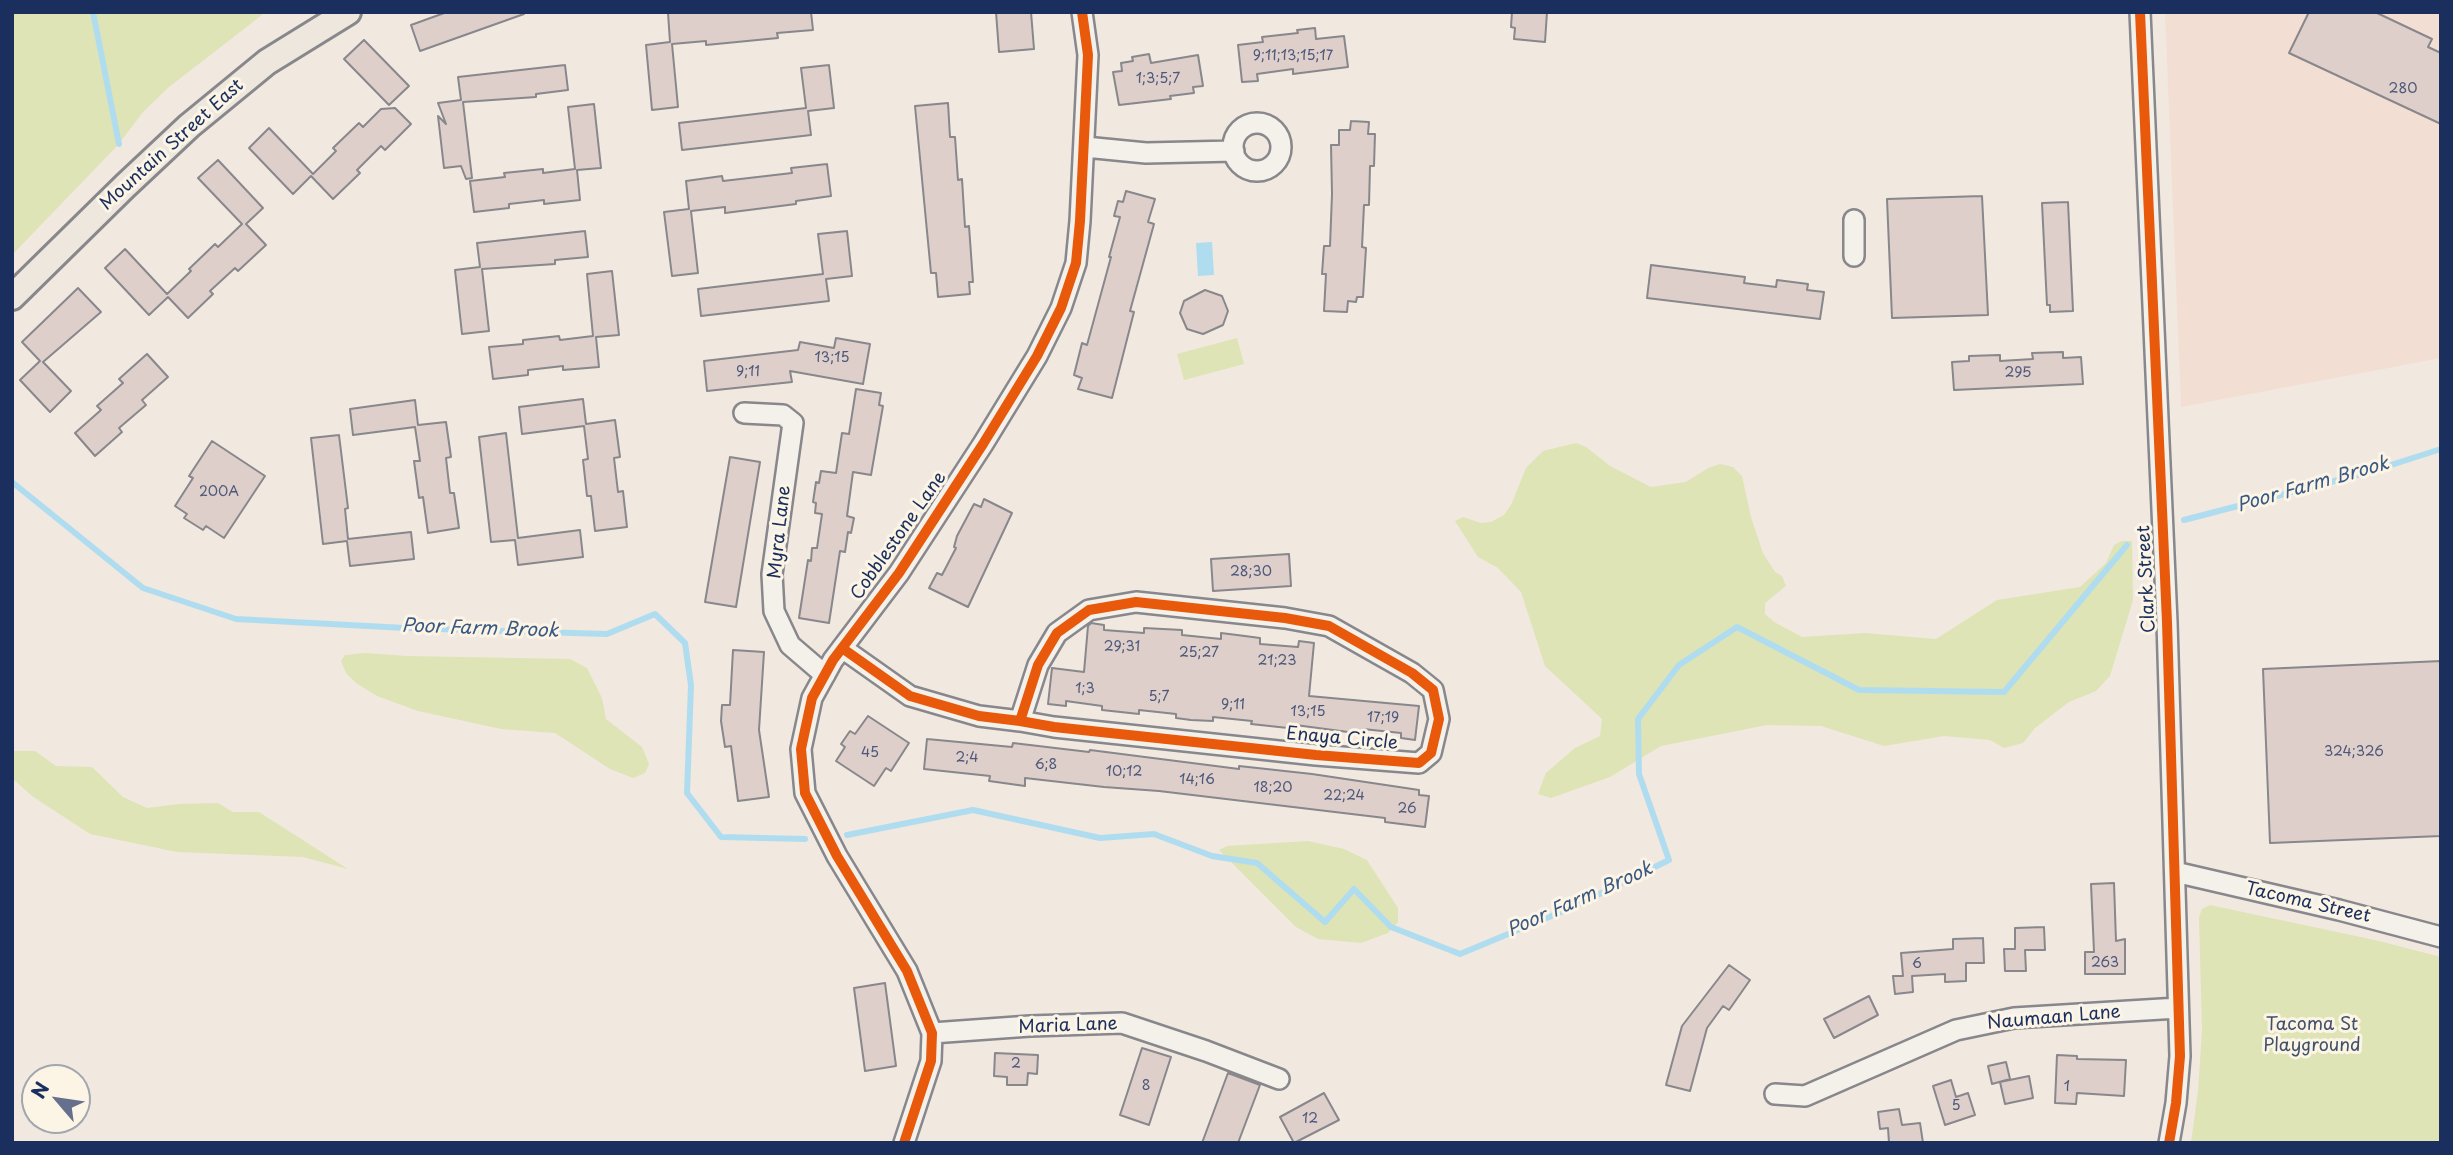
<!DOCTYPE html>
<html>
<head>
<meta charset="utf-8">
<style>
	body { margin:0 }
	#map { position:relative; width:2453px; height:1155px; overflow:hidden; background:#f1e8e0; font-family:"Playpen Sans",sans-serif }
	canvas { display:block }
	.frame { position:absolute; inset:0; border:14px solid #1b2f5e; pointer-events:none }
	.north { position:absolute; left:21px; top:1064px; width:70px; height:70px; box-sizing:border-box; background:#fcf5e5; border:2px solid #a2a6af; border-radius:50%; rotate:299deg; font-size:19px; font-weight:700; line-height:28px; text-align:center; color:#1b2f5e }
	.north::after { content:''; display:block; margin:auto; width:24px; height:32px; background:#66708c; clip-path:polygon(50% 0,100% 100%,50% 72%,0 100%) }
</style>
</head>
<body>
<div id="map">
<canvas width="2453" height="1155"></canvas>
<div class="frame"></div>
<div class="north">N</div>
</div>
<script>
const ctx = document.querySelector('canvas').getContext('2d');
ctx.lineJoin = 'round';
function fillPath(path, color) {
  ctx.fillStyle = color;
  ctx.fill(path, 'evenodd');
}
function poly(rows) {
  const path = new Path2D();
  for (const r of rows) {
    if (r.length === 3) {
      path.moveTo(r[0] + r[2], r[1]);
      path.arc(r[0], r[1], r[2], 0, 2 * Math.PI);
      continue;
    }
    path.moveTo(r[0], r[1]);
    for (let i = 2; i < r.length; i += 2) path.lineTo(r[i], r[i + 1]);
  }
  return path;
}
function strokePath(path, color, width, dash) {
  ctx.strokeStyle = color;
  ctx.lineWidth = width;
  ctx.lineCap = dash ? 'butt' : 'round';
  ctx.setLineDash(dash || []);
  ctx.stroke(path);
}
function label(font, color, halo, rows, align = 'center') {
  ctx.font = font + ' "Playpen Sans",sans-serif';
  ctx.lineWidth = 6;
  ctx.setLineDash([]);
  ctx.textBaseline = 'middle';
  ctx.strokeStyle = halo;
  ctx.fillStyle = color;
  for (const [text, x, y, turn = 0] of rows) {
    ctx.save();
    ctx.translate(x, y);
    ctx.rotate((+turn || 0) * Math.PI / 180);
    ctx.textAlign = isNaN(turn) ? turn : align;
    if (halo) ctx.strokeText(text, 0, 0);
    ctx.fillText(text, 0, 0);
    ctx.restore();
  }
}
fillPath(poly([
	[2165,12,2441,12,2441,358,2181,407]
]), '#f3ded4');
fillPath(poly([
	[12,12,261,12,262,15,169,87,144,111,117,146,12,255],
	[1237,338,1244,364,1184,380,1177,354],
	[1576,443,1586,447,1610,466,1651,487,1686,482,1708,468,1720,464,1733,467,1742,476,1751,517,1763,553,1775,572,1782,576,1786,586,1765,603,1765,614,1774,622,1802,637,1865,633,1936,639,1997,600,2080,587,2106,563,2114,545,2122,541,2132,541,2133,600,2110,676,2096,691,2069,702,2035,728,2023,743,2004,748,1990,740,1944,736,1884,746,1821,726,1767,725,1661,746,1610,777,1551,798,1538,794,1546,773,1575,748,1600,736,1602,719,1545,666,1521,592,1498,568,1478,557,1455,521,1463,517,1481,523,1491,522,1504,515,1511,505,1526,468,1543,451],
	[365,653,407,656,570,659,587,668,602,698,606,719,642,747,649,764,645,773,633,778,610,769,555,733,501,729,418,711,377,696,356,683,346,673,341,661,345,655],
	[12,751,35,751,56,766,92,767,123,797,147,808,179,804,218,803,233,812,259,812,348,869,303,857,177,852,90,834,32,796,12,778],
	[1308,841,1344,849,1367,860,1398,908,1398,922,1388,933,1361,943,1318,939,1296,927,1219,850,1227,846],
	[2210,905,2379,941,2441,957,2441,1143,2191,1143,2198,1091,2202,1031,2199,917,2202,909]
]), '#dee4b6');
fillPath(poly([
	[1212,242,1214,275,1198,276,1196,243]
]), '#afddef');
strokePath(poly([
	[93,12,119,144],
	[12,482,143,588,236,619,405,628,607,634,655,614,685,643,691,685,687,793,721,837,805,839],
	[2184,520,2369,472,2441,449],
	[847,835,973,810,1100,838,1154,834,1212,856,1257,863,1325,922,1354,889,1391,927,1460,954,1573,907,1669,860,1639,774,1638,719,1679,665,1737,627,1859,690,2004,692,2127,545]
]), '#afddef', 6);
const building = poly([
	[447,12,524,12,524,14,420,51,411,25,447,12],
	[703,12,811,12,813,30,777,33,778,38,706,45,706,41,672,44,678,107,652,110,646,45,670,42,668,13,703,12],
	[996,12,1031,12,1034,49,999,52,996,12],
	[1512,12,1547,12,1545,42,1514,39,1515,28,1511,27,1512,12],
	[2309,12,2375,12,2432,39,2428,47,2441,53,2441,124,2289,53,2309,12],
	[1315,28,1316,39,1344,36,1348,67,1293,74,1293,69,1257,74,1258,81,1242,82,1238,45,1263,42,1262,37,1298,33,1297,30,1315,28],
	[364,40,409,86,389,105,344,59,364,40],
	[1149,54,1151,63,1198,55,1203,86,1193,87,1194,93,1170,96,1171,99,1119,105,1113,72,1122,71,1121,63,1133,61,1132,57,1149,54],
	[565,65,568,90,536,94,536,97,463,102,472,178,466,179,461,166,444,168,438,116,446,124,438,103,461,100,458,77,565,65],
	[829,65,834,108,808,111,811,135,682,150,679,123,806,108,801,68,829,65],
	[948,103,950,137,955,137,958,180,962,179,965,227,969,226,973,282,969,282,970,294,938,297,936,273,931,273,915,106,948,103],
	[594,104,601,168,577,170,580,200,544,204,544,200,509,204,509,208,474,212,470,181,505,177,504,173,543,169,543,173,575,169,568,107,594,104],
	[395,108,411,124,385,150,381,146,357,170,360,173,333,199,311,176,293,194,249,148,269,128,313,174,336,151,333,148,359,123,363,127,381,109,395,108],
	[1351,121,1369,122,1368,134,1375,134,1374,166,1370,166,1369,205,1364,205,1362,247,1366,248,1363,297,1357,297,1356,302,1348,301,1347,312,1324,311,1326,274,1322,274,1324,246,1330,246,1332,194,1331,145,1339,145,1339,130,1350,130,1351,121],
	[218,160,263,208,246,224,266,245,238,271,235,268,210,291,213,294,188,318,168,297,149,315,105,268,125,249,167,294,191,271,189,269,215,244,218,247,242,224,198,178,218,160],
	[827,164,831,196,796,201,796,204,725,213,725,207,691,211,698,273,672,276,664,212,689,209,686,181,722,176,723,181,792,173,791,168,827,164],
	[1126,191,1155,199,1148,222,1154,224,1130,311,1134,312,1112,398,1078,389,1082,378,1074,375,1082,343,1087,345,1111,257,1109,257,1120,217,1114,216,1118,201,1123,202,1126,191],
	[1982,196,1988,315,1892,318,1887,199,1982,196],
	[2068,202,2073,311,2050,312,2050,305,2047,305,2042,203,2068,202],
	[585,231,588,257,555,260,555,264,482,269,489,331,462,334,455,270,480,267,477,243,585,231],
	[847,231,852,276,826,279,829,301,701,316,698,289,823,274,818,234,847,231],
	[1651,265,1745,277,1744,283,1776,287,1777,280,1808,284,1807,290,1824,292,1820,319,1647,298,1651,265],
	[612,271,619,335,596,337,599,367,563,370,563,366,528,370,528,375,493,379,489,347,523,344,523,340,559,336,560,340,593,336,587,274,612,271],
	[78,288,101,312,43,362,71,391,50,412,20,380,40,361,22,342,78,288],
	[1205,290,1222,296,1228,311,1223,325,1203,334,1187,329,1180,313,1184,301,1205,290],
	[836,338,870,344,863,384,790,371,792,382,707,391,704,361,798,350,800,342,834,348,836,338],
	[2063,352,2063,358,2081,357,2083,384,1954,390,1952,362,1969,361,1969,356,2000,355,2000,361,2033,359,2032,353,2063,352],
	[147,354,168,377,142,400,146,405,119,428,122,432,95,456,75,433,101,410,97,406,123,383,119,379,147,354],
	[856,389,881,393,879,405,883,406,871,475,853,472,847,516,854,518,851,533,848,532,845,552,840,551,829,623,799,618,808,560,811,561,812,548,817,548,822,514,815,513,816,503,813,502,816,482,819,483,821,471,836,473,842,433,849,434,856,389],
	[583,399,586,424,615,420,620,457,614,458,618,492,623,491,627,527,595,531,591,496,587,496,583,460,588,459,584,426,522,434,519,407,583,399],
	[415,400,418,425,446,422,451,457,446,458,450,493,454,493,459,528,428,533,423,497,419,498,414,461,420,461,415,427,353,435,350,409,415,400],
	[506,433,518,538,580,530,583,557,518,565,515,540,491,542,479,437,506,433],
	[339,435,348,508,345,509,348,539,411,532,414,559,350,566,347,541,323,544,311,438,339,435],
	[212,441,265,476,224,538,206,526,203,530,184,518,187,514,175,506,193,478,189,476,212,441],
	[730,457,760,462,736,607,705,602,730,457],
	[984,499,1012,513,968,607,929,588,937,573,942,575,956,548,954,547,957,536,974,504,981,507,984,499],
	[1289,554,1291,586,1213,591,1211,559,1289,554],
	[1091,623,1104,625,1104,630,1144,633,1144,628,1182,630,1182,635,1221,639,1221,633,1237,635,1260,638,1260,644,1298,647,1299,641,1314,643,1309,696,1419,706,1415,740,1401,738,1401,733,1363,729,1363,734,1288,724,1288,728,1251,724,1252,721,1213,717,1213,721,1191,720,1176,718,1176,714,1139,710,1139,714,1102,710,1102,706,1066,701,1066,706,1048,704,1052,668,1084,672,1088,626,1091,623],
	[733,650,764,652,759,730,769,797,738,801,731,746,725,747,721,721,722,705,730,705,733,650],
	[2441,661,2441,836,2270,843,2263,669,2441,661],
	[868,716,909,743,891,771,886,768,874,786,836,761,845,747,841,744,850,731,855,734,868,716],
	[927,739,1012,747,1013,743,1089,752,1090,750,1239,769,1239,766,1312,774,1419,790,1419,795,1429,796,1425,827,1385,822,1385,818,1159,791,1104,787,1025,778,1025,786,989,781,990,776,924,769,927,739],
	[2114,883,2116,941,2125,939,2125,974,2085,974,2085,952,2094,952,2091,884,2114,883],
	[2044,927,2045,950,2025,950,2026,971,2005,971,2004,949,2015,949,2015,928,2044,927],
	[1983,938,1984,963,1966,963,1966,981,1945,982,1945,974,1912,976,1913,992,1895,994,1893,976,1903,976,1901,953,1953,949,1953,939,1983,938],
	[1729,965,1750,980,1729,1010,1723,1006,1707,1028,1690,1091,1666,1085,1682,1026,1729,965],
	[885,983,896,1066,865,1071,854,988,885,983],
	[1869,996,1878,1015,1834,1038,1824,1019,1869,996],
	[1142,1048,1171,1057,1149,1125,1120,1115,1142,1048],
	[995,1053,1038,1055,1037,1074,1028,1073,1027,1085,1007,1085,1007,1077,994,1076,995,1053],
	[2057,1055,2077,1056,2077,1059,2126,1060,2124,1096,2077,1093,2076,1104,2055,1103,2057,1055],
	[2006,1062,2010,1079,1992,1084,1988,1066,2006,1062],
	[1228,1073,1260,1085,1238,1143,1202,1143,1228,1073],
	[2029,1076,2033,1098,2005,1104,2000,1082,2029,1076],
	[1951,1080,1956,1097,1968,1093,1975,1115,1945,1125,1933,1086,1951,1080],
	[1324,1093,1339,1120,1294,1143,1280,1117,1324,1093],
	[1899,1109,1902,1125,1920,1123,1923,1143,1889,1143,1888,1128,1880,1129,1878,1112,1899,1109]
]);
fillPath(building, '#decfcb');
strokePath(building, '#87878c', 2);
const minor = poly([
	[2140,12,2167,622,2180,1056,2176,1103,2169,1143],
	[1257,147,24],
	[1085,147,1146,153,1234,151],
	[1854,220,1854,256],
	[744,413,783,415,793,423,772,574,774,611,790,645,825,675],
	[842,648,910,696,979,716,1020,721,1054,727,1316,755,1419,763,1431,753,1439,719,1433,690,1412,673,1329,626,1285,618,1136,602,1089,610,1057,633,1038,665,1020,721],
	[2175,872,2339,910,2441,937],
	[932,1033,1030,1026,1122,1023,1206,1051,1279,1079],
	[1775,1094,1805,1096,1956,1030,2014,1018,2178,1008],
	[904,1143,931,1061,932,1033,907,971,837,856,805,793,801,749,812,698,833,660,899,573,983,444,1037,356,1061,308,1076,263,1080,221,1088,55,1082,12]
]);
const major = poly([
	[12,297,125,186,189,126,267,62,348,12]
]);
strokePath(minor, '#87878c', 24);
strokePath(major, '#87878c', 30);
strokePath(minor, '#f4f0ea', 19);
strokePath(major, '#eee7dd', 24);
strokePath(poly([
	[2140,12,2167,622,2180,1056,2176,1103,2169,1143],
	[842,648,910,696,979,716,1020,721,1054,727,1316,755,1419,763,1431,753,1439,719,1433,690,1412,673,1329,626,1285,618,1136,602,1089,610,1057,633,1038,665,1020,721],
	[904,1143,931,1061,932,1033,907,971,837,856,805,793,801,749,812,698,833,660,899,573,983,444,1037,356,1061,308,1076,263,1080,221,1088,55,1082,12]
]), '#e8590c', 10);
label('14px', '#4d587a', null, [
	["9;11;13;15;17",1293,56],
	["1;3;5;7",1158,79],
	["280",2403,89],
	["13;15",832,358],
	["9;11",748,372],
	["295",2018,373],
	["200A",219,492],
	["28;30",1251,572],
	["29;31",1122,647],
	["25;27",1199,653],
	["21;23",1277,661],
	["1;3",1085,689],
	["5;7",1159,697],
	["9;11",1233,705],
	["13;15",1308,712],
	["17;19",1383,718],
	["324;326",2354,752],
	["45",870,753],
	["2;4",967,758],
	["6;8",1046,765],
	["10;12",1124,772],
	["14;16",1197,780],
	["18;20",1273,788],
	["22;24",1344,796],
	["26",1407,809],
	["263",2105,963],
	["6",1917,964],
	["2",1016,1064],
	["8",1146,1086],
	["1",2067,1087],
	["5",1956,1106],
	["12",1310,1119]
]);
label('18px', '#1b2f5e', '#fcf5e5', [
	["Mountain Street East",172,145,-42],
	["Myra Lane",780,532,-84],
	["Cobblestone Lane",899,536,-55],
	["Clark Street",2147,579,-93],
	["Enaya Circle",1342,739,5],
	["Tacoma Street",2308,903,13],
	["Naumaan Lane",2054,1018,-5],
	["Maria Lane",1068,1026,-2]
]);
label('18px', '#3f5269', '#fcf5e5', [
	["Tacoma St",2312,1025],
	["Playground",2312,1046]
]);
label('italic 19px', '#395984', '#fcf5e5', [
	["Poor Farm Brook",2313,485,-16],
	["Poor Farm Brook",480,629,2],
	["Poor Farm Brook",1580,900,-24]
]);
</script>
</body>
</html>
